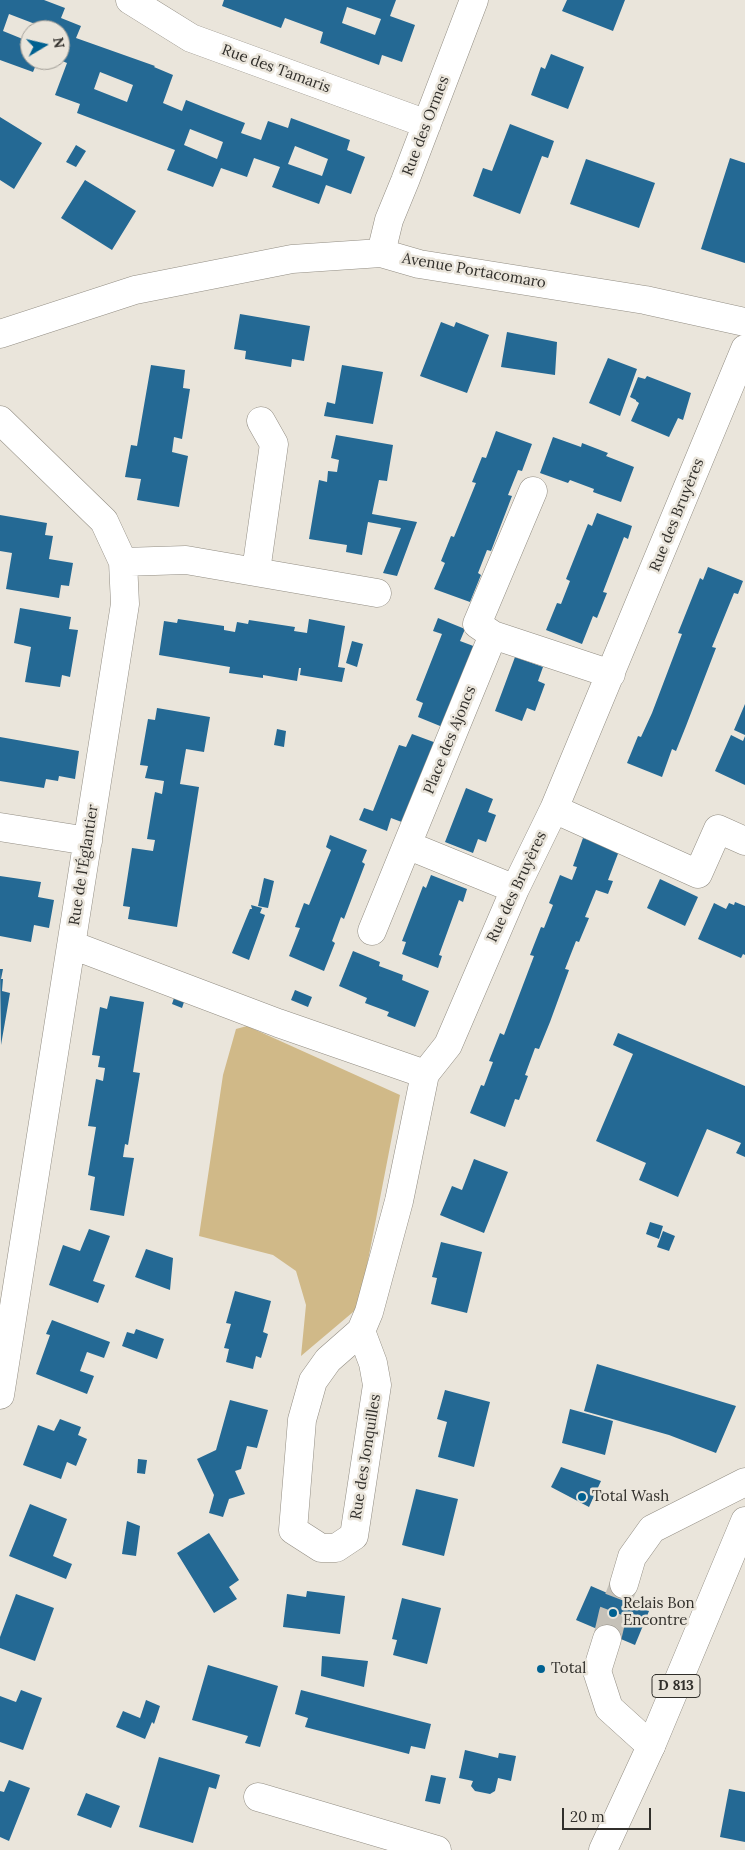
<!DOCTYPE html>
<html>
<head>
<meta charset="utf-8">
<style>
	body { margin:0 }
	#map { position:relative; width:745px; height:1850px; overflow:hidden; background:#eae5db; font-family:Lora,serif }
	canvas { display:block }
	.north { position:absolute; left:20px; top:20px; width:50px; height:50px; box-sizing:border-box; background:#eae5db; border:1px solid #a09c95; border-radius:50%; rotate:81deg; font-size:14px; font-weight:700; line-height:20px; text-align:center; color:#312f2b }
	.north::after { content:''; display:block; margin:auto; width:18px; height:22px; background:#006191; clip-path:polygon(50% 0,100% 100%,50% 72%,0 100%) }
	.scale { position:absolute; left:562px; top:1808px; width:89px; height:22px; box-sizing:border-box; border:2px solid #312f2b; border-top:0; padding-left:6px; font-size:15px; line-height:18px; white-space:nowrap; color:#312f2b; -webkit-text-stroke:4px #eae5db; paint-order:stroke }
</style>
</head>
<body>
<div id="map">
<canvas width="745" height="1850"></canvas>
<div class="north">N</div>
<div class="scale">20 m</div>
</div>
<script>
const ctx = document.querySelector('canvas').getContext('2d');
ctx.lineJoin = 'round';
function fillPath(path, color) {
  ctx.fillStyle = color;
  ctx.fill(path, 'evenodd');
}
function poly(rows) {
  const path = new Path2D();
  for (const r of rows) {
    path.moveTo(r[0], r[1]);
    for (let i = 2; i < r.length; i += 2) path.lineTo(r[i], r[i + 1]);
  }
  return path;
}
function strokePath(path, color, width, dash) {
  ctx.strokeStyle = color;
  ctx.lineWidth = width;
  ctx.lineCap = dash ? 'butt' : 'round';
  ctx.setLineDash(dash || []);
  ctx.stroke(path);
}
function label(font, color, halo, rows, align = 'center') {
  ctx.font = font + ' Lora,serif';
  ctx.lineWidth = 5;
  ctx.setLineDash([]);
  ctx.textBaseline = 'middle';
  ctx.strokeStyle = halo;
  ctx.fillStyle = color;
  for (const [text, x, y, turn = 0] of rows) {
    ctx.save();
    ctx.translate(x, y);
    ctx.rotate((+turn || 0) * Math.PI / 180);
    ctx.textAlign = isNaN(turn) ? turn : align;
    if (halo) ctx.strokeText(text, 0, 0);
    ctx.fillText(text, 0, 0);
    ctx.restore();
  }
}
fillPath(poly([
	[247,1026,400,1095,359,1307,301,1356,306,1305,296,1271,273,1255,199,1236,223,1075,236,1029]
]), '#d0b988');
fillPath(poly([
	[0,0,44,0,65,8,61,18,81,26,76,38,155,66,154,67,173,75,163,103,182,111,186,100,216,112,245,123,241,133,261,140,268,121,288,128,291,118,350,140,347,150,365,157,351,194,326,185,319,204,272,187,280,167,254,158,247,177,221,168,213,187,167,170,175,150,77,113,80,104,55,95,67,63,60,60,60,30,42,30,43,27,9,14,3,31,30,42,30,60,38,60,33,72,0,60],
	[100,72,133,85,127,102,94,89],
	[190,129,223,142,217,159,184,145],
	[295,146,328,159,322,176,288,164],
	[224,0,396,0,390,16,415,25,402,62,382,55,379,65,320,43,323,32,285,18,281,28,222,6],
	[347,7,381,19,375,35,342,23],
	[567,0,625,0,613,31,562,11],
	[551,54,584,67,568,109,531,95,541,67,545,69],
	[0,117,42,143,14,189,0,180],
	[510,124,554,141,548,158,542,156,520,214,473,196,483,168,492,171],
	[76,145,86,151,76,167,66,162],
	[730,158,745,163,745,263,701,249],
	[586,159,655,183,639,228,570,204],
	[85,180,136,211,112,250,61,218],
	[240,314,310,326,304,361,292,359,291,367,245,359,246,351,234,349],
	[441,322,454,327,456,322,489,335,467,393,420,376],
	[507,332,557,342,555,375,501,367],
	[608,358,637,369,620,416,589,403],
	[151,365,185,370,183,388,190,389,182,439,174,437,172,452,188,456,179,507,137,500,141,479,125,477,131,445,137,446],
	[342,365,383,372,373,424,324,416,327,402,335,404],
	[647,376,691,393,683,420,678,418,669,437,631,421,639,403,636,401,636,400,630,397,638,377,645,379],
	[496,431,532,444,522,471,518,470,508,495,512,496,491,551,487,550,478,573,481,575,470,602,434,589,445,563,441,561,451,536,454,537,476,483,472,482,482,457,486,458],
	[336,435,393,445,387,481,379,480,372,514,417,522,397,576,383,573,401,528,368,522,362,555,346,552,347,545,309,539,319,480,327,482,328,471,337,472,339,460,331,458],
	[553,437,581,447,582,443,608,453,606,456,634,467,621,502,593,492,594,489,570,480,568,483,540,473],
	[597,513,632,526,628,539,624,537,603,592,607,593,597,618,593,616,582,644,546,630,557,603,561,604,570,581,566,579,588,524,592,526],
	[0,515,47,523,45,535,53,536,49,559,73,563,69,586,61,585,59,598,6,589,12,553,0,551],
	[708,567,743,581,738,594,734,593,712,647,716,648,686,726,676,751,672,749,662,777,627,763,638,736,641,737,652,713,682,634,678,633,700,578,703,580],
	[20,608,71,617,69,629,78,630,70,677,62,675,60,687,25,682,31,647,14,643],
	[438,618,465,629,460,641,476,647,445,728,418,717,423,703,416,700,442,634,433,631],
	[178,619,224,626,224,630,235,632,237,622,248,624,249,620,295,627,294,631,307,633,309,619,345,626,338,667,345,668,342,682,300,675,301,668,299,668,297,681,263,675,263,678,229,673,230,667,159,655,164,621,177,623],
	[352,641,363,644,357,667,346,663],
	[515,657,543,667,538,681,545,684,535,711,527,708,522,721,495,711],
	[745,704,745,735,734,730],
	[157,708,210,717,204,752,186,749,180,784,199,787,177,927,128,919,130,907,123,906,132,848,153,851,155,840,147,839,154,797,155,792,162,794,164,781,145,778,148,766,140,765,148,719,155,720],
	[277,729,286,731,284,747,274,745],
	[412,734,439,744,407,824,391,818,387,831,359,820,364,808,373,811,399,745,406,747],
	[731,735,743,741,745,736,745,785,715,771],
	[0,737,79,751,75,779,59,776,58,781,46,779,44,788,0,781],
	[466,788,493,799,488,812,496,815,486,842,478,839,473,853,445,842],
	[330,835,367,850,362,862,365,864,344,919,341,917,332,941,335,943,324,971,289,956,300,928,295,927,304,903,309,905,331,850,326,847],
	[583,838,619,851,608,880,613,881,608,894,596,890,585,917,589,918,579,942,576,941,565,969,569,970,550,1022,539,1049,535,1048,525,1075,528,1076,519,1100,515,1099,505,1127,470,1113,481,1085,484,1086,493,1062,489,1061,500,1033,504,1035,534,956,530,955,541,927,544,928,553,905,549,903,560,875,572,880,577,867,573,866],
	[431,875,467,889,463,902,459,900,439,955,442,956,438,968,402,954,406,942,402,941,423,886,426,888],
	[0,876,41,882,38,897,54,900,49,928,34,925,31,942,0,936],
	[264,878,274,881,268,908,258,906],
	[660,879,698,897,685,926,647,908],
	[735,902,745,906,745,955,743,954,741,958,698,939,714,903,726,909,729,903,734,905],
	[251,905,262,908,260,913,265,915,249,960,232,953,250,909,252,909],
	[353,951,380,962,379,966,403,975,402,980,429,991,415,1027,387,1016,389,1012,365,1003,367,998,339,986],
	[0,969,3,969,1,979,3,979,2,991,10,993,1,1045],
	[295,990,312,997,308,1007,291,1000],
	[175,995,185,999,182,1008,172,1004],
	[110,996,144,1002,133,1072,140,1073,128,1145,125,1144,123,1157,134,1158,124,1216,90,1210,95,1177,88,1175,96,1127,88,1126,96,1079,103,1081,105,1068,98,1067,100,1056,92,1055,100,1007,107,1009],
	[618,1033,745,1086,745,1157,736,1153,741,1143,707,1129,678,1197,639,1180,646,1163,596,1141,633,1054,613,1045],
	[474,1159,508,1172,484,1233,440,1215,452,1186,462,1190],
	[650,1222,663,1226,659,1239,646,1234],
	[89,1229,110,1236,93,1281,105,1285,98,1303,49,1285,63,1245,80,1251],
	[663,1231,675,1236,669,1251,657,1247],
	[441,1242,482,1252,467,1313,431,1304,437,1278,432,1277],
	[146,1249,173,1258,170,1290,135,1277],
	[235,1291,271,1301,263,1332,268,1334,261,1358,256,1356,253,1369,226,1362,229,1349,224,1348,231,1324,226,1323],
	[52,1320,110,1342,104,1358,87,1352,80,1371,94,1376,87,1394,36,1374,50,1335,46,1334],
	[136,1329,164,1339,157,1359,122,1346,127,1332,134,1334],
	[597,1364,736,1406,716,1453,669,1435,584,1411],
	[445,1390,490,1402,474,1467,438,1457,447,1422,437,1419],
	[230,1400,268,1410,257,1448,247,1446,241,1469,235,1471,245,1494,229,1499,223,1517,209,1513,214,1495,197,1459,216,1450],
	[570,1409,613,1421,605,1455,562,1443],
	[60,1419,81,1427,78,1435,87,1439,76,1466,67,1462,61,1479,23,1465,38,1425,54,1431],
	[138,1459,147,1460,145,1474,137,1473],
	[561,1467,601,1481,589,1507,551,1487],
	[416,1489,458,1499,444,1556,402,1545],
	[30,1504,67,1519,53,1556,72,1564,66,1579,9,1556],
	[127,1521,140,1526,136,1556,122,1554],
	[209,1533,239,1580,229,1587,237,1599,214,1613,177,1553],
	[591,1586,649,1611,635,1645,576,1620],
	[307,1591,345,1596,340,1634,283,1627,287,1594,306,1597],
	[16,1594,54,1608,35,1661,0,1648,0,1637],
	[402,1598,441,1608,427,1664,393,1655,397,1640,392,1639],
	[322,1656,368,1661,364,1687,321,1676],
	[208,1665,278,1686,260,1747,245,1743,248,1736,192,1720],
	[21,1690,42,1698,23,1750,0,1742,0,1696,16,1702],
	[301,1690,431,1724,425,1749,411,1746,409,1754,305,1727,308,1718,295,1714],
	[146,1700,160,1706,154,1724,152,1722,145,1739,116,1727,123,1711,140,1718],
	[465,1750,498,1758,499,1753,516,1756,511,1781,498,1778,495,1791,490,1794,475,1791,471,1786,473,1781,459,1778],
	[159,1757,220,1775,216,1789,209,1787,193,1843,139,1827],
	[431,1775,446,1778,440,1804,425,1801],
	[9,1780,30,1788,9,1841,0,1837,0,1791,4,1792],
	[729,1789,745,1792,745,1842,720,1837],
	[86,1793,120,1806,111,1828,77,1815]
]), '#246994');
strokePath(poly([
	[607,1639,613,1613,624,1584]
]), '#c5c1b8', 28, [28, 14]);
const minor = poly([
	[130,0,191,38,427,124],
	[381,253,389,220,405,181,474,0],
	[0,334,135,290,292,259,381,253,419,264,645,300,745,322],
	[0,420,104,521,123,562,125,604,0,1395],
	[533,491,477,624,493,635,611,674],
	[123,562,186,560,377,593],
	[256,571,274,444,261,421],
	[554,809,698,874,718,829,745,841],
	[0,827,88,841],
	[407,845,493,635],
	[372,931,407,845,515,889],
	[72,945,278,1023,425,1074,448,1045,515,889,554,809,745,349],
	[361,1331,373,1363,377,1385,354,1536,336,1548,321,1548,293,1530,302,1420,313,1381,328,1360,361,1331,369,1312,399,1201,425,1074],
	[624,1584,632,1557,652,1529,745,1482],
	[607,1639,597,1671,609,1708,651,1746],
	[258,1797,437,1850]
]);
const major = poly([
	[603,1850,651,1746,745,1521]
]);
strokePath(minor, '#928d83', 29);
strokePath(major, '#928d83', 29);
strokePath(minor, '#fff', 28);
strokePath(major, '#fff', 28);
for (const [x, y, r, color] of [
	[582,1497,5,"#006191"],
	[613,1613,5,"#006191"],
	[541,1669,5,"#006191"]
]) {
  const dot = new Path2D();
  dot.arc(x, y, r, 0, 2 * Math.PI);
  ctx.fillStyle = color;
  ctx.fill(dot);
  strokePath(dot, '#eae5db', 2);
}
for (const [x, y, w] of [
	[676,1686,48]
]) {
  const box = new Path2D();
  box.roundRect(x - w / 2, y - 11.5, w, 23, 4);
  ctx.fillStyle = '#eae5db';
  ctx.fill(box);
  strokePath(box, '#312f2b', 1);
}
label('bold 14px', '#312f2b', null, [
	["D 813",676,1686]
]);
label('15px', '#312f2b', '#eae5db', [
	["Rue des Tamaris",276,69,20],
	["Rue des Ormes",426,126,-69],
	["Avenue Portacomaro",474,271,10],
	["Rue des Bruyères",677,515,-68],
	["Place des Ajoncs",450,740,-68],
	["Rue de l'Églantier",84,865,-81],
	["Rue des Bruyères",517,887,-65],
	["Rue des Jonquilles",366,1457,-81]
]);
label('15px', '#312f2b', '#eae5db', [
	["Total Wash",592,1497],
	["Relais Bon",623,1604],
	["Encontre",623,1621],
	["Total",551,1669]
], 'left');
</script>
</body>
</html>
